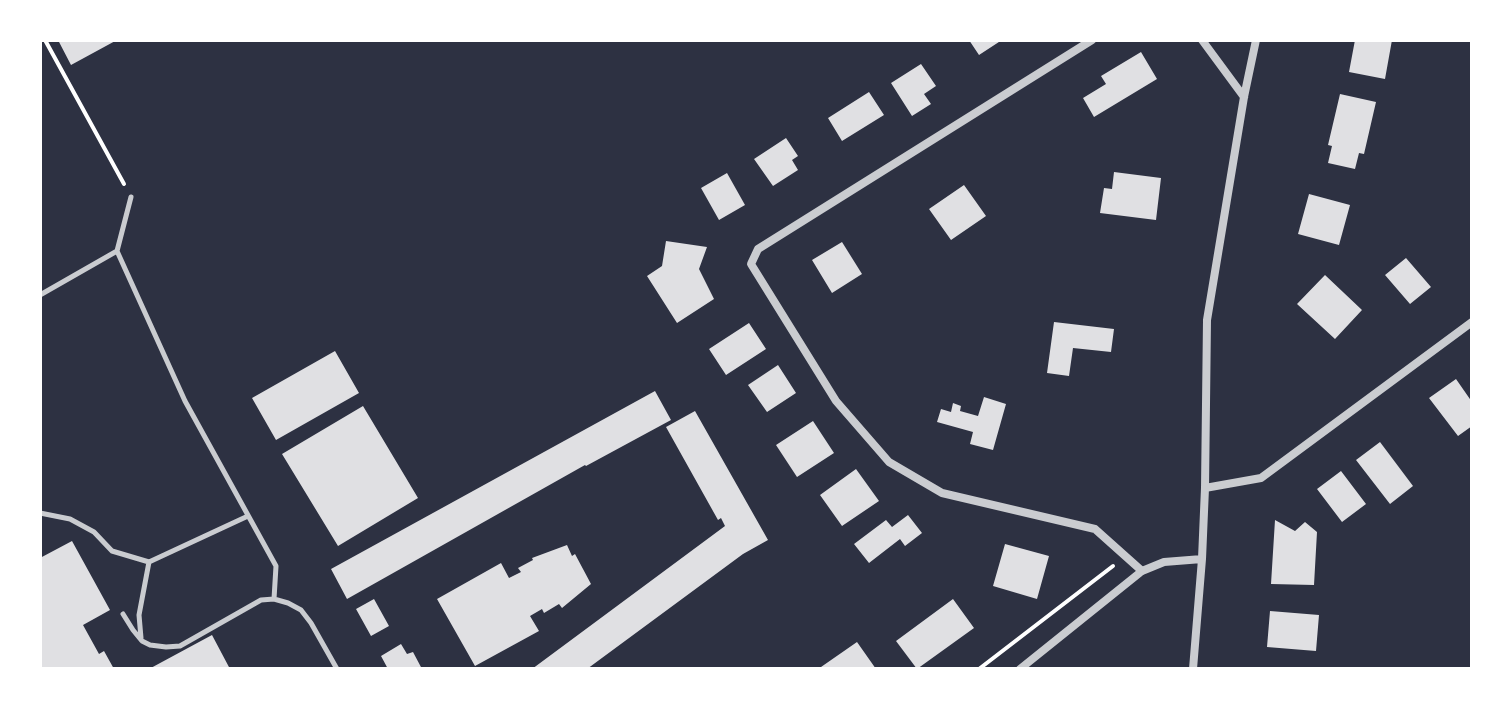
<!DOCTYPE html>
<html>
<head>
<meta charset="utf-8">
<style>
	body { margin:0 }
	#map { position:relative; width:1512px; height:709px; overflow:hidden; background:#2d3142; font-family:Roboto,sans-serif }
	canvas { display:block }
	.frame { position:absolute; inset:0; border:42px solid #fff; pointer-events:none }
</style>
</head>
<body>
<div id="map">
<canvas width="1512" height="709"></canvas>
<div class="frame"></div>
</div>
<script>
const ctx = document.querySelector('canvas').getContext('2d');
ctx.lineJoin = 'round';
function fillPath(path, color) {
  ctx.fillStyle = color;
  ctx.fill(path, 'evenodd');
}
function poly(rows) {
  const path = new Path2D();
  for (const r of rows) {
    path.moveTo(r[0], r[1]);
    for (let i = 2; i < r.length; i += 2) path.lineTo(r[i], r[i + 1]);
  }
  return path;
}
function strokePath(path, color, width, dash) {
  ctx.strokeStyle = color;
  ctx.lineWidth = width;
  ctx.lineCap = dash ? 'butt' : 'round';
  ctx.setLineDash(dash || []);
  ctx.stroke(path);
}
fillPath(poly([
	[58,40,117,40,71,65],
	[969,40,1002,40,979,55],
	[1355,40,1392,40,1385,79,1349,72],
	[1141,52,1157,79,1094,117,1083,98,1106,84,1101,76],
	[921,64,936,86,924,94,931,104,912,116,891,83],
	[869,92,884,115,842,141,828,118],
	[1340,94,1376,102,1364,154,1359,153,1355,169,1328,163,1332,146,1328,145],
	[786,138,798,156,792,160,798,170,773,186,754,159],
	[1114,172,1161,178,1156,220,1100,213,1104,188,1112,189],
	[727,173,745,205,719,220,701,188],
	[964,185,986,216,951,240,929,209],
	[1309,194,1350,205,1339,245,1298,234],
	[666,241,707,247,699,269,714,299,677,323,647,276,662,266],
	[842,242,862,274,832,293,812,260],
	[1406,258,1431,287,1410,304,1385,275],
	[1325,275,1362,310,1335,339,1297,304],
	[1054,322,1114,329,1111,352,1073,348,1069,376,1047,373],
	[749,323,766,349,726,375,709,349],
	[335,351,359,393,276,440,252,398],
	[778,365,796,393,767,412,748,385],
	[1456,379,1472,402,1472,426,1458,436,1429,398],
	[655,391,671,420,586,466,585,465,347,599,331,569],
	[984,397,1006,404,993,450,970,444,973,432,937,422,941,409,951,412,953,403,961,406,960,411,978,416],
	[363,406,418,498,338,546,282,454],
	[695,411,768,540,743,554,587,669,532,669,725,526,721,518,718,520,666,427],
	[813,421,834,453,797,477,776,445],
	[1380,442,1413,486,1390,504,1356,460],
	[856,469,879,501,842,526,820,495],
	[1341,471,1366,504,1342,522,1317,489],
	[908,515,922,533,905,546,900,539,869,563,854,544,886,520,892,527],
	[1275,520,1295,531,1305,522,1317,532,1314,585,1271,584],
	[72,541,110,610,83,625,99,654,104,651,114,669,40,669,40,558],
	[1005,544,1049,556,1037,599,993,586],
	[567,545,572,556,575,554,591,584,562,608,559,604,544,613,542,609,530,616,539,631,475,666,437,599,501,563,509,578,521,572,518,568,533,560,532,558],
	[374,599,389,626,371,636,356,609],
	[953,599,974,628,917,669,896,641],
	[1270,611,1319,615,1316,651,1267,647],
	[212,635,230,669,149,669],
	[857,642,876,669,822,669,821,667],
	[401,644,407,654,413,652,422,669,388,669,381,656]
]), '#e0e0e3');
strokePath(poly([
	[45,40,124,184],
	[979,669,1113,566]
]), '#fff', 4);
strokePath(poly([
	[117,251,185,401,276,566,274,599],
	[40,295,117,251,131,197],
	[40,513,70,519,94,532,112,551,149,562],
	[123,614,133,630,142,641,150,645,166,647,180,646,261,600,274,599,288,603,301,610,311,623,337,669],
	[141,638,139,615,149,562,248,516]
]), '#caccd0', 5);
strokePath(poly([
	[1092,40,758,249,751,264,836,401,889,462,942,493,1095,529,1142,571],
	[1202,40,1244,97],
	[1205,488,1261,478,1472,322],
	[1020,669,1142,571,1164,562,1202,559],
	[1193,669,1202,559,1205,488,1207,320,1244,97,1256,40]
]), '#caccd0', 8);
</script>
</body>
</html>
